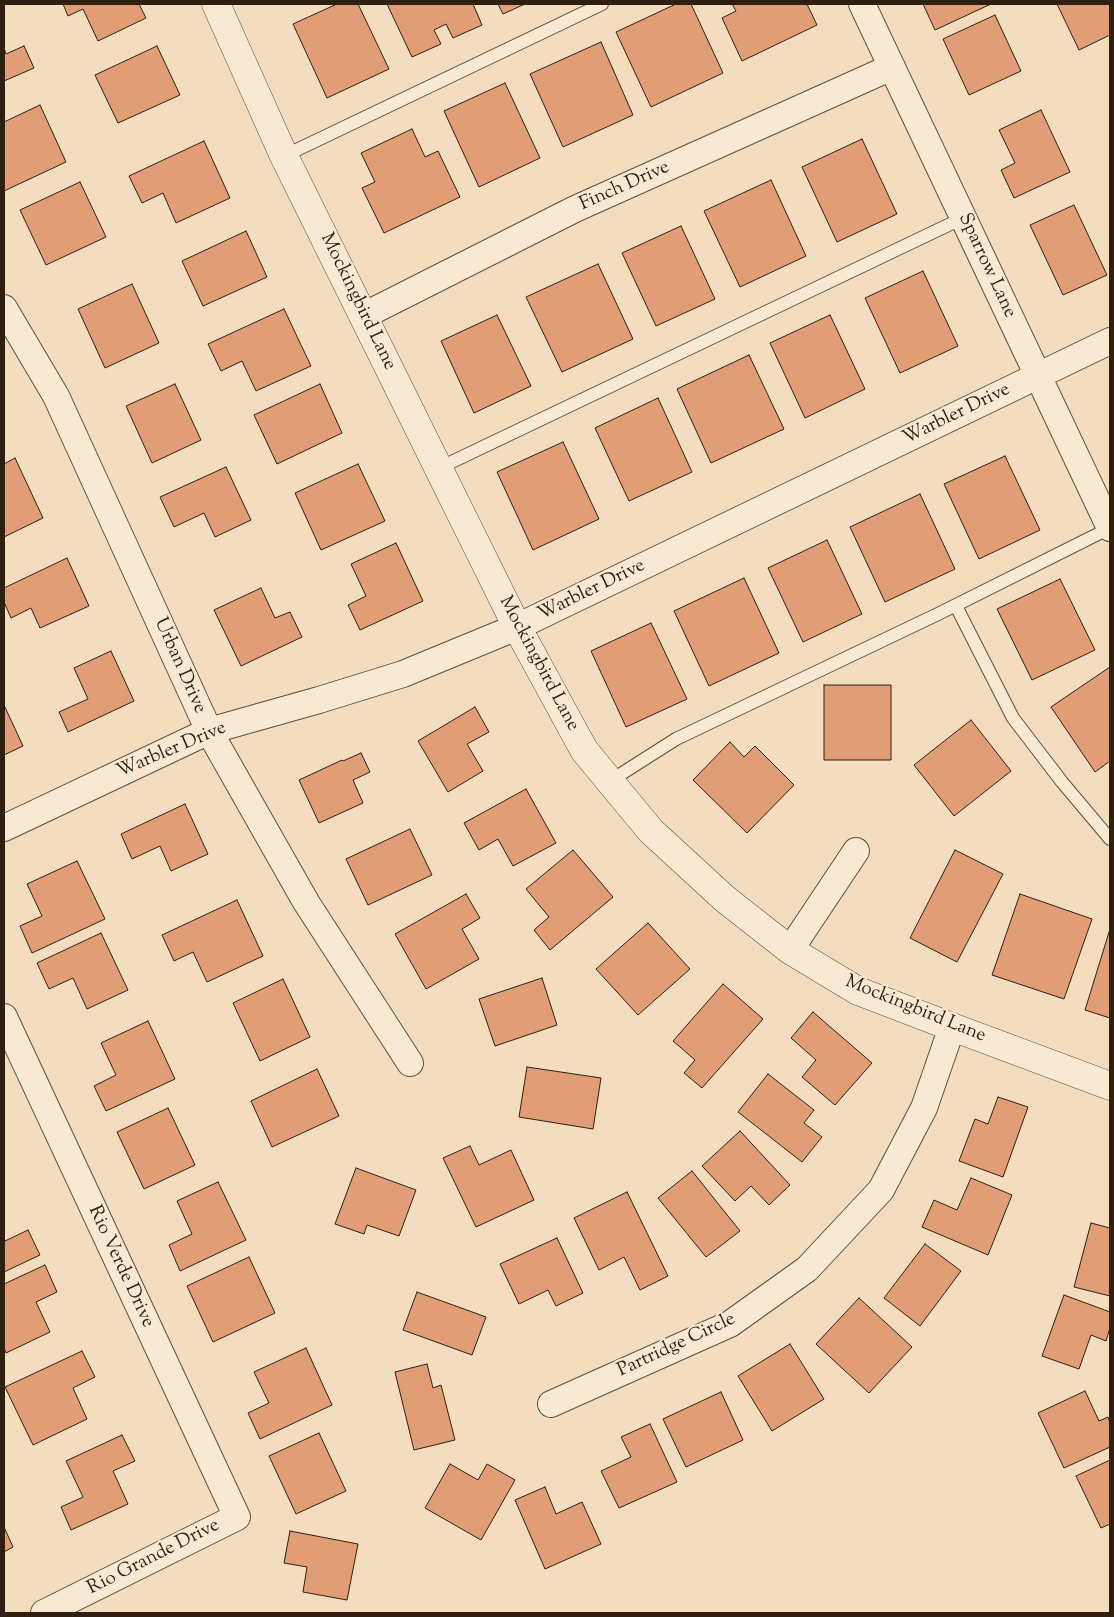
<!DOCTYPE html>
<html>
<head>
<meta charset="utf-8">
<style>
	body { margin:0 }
	#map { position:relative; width:1114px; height:1617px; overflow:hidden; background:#f4ddbf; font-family:"Sorts Mill Goudy",serif }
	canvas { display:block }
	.frame { position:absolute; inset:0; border:5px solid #2f1f11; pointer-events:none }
</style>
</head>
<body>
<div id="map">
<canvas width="1114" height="1617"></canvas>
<div class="frame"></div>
</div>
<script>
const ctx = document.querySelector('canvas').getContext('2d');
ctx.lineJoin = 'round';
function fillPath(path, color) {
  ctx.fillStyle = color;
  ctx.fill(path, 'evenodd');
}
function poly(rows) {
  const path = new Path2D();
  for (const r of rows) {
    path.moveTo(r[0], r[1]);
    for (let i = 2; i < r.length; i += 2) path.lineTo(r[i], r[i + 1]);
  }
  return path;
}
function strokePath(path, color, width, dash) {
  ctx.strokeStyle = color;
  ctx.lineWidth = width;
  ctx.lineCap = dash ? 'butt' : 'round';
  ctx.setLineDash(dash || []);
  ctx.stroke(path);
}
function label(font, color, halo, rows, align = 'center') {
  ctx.font = font + ' "Sorts Mill Goudy",serif';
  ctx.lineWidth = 4.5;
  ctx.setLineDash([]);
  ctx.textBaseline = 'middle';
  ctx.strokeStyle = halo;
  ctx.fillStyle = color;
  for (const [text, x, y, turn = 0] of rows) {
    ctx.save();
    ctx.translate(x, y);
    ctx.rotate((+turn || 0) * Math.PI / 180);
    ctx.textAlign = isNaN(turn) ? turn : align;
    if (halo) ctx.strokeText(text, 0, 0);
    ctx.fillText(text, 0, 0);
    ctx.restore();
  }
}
const building = poly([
	[63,4,139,4,146,18,98,41,83,9,68,16,63,4],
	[337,4,358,4,389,69,327,98,293,24,337,4],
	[387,4,473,4,482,25,453,38,446,24,434,30,441,44,412,57,387,4],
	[498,4,525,4,503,14,498,4],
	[676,4,691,4,723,73,651,107,616,32,676,4],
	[732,4,807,4,817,25,742,61,722,18,736,11,732,4],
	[923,4,991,4,935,30,923,4],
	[1057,4,1110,4,1110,35,1079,50,1057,4],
	[995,15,1021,71,969,95,943,39,995,15],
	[601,42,633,115,563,147,530,74,601,42],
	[24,46,34,68,4,81,4,48,6,54,24,46],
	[157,46,180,95,118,123,95,75,157,46],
	[505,83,540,158,479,187,444,111,505,83],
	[40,105,66,162,4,191,4,122,40,105],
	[1041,110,1070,172,1014,198,1001,170,1015,163,999,130,1041,110],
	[412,129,425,157,438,151,460,197,384,233,362,188,375,182,361,153,412,129],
	[862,139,897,214,837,242,802,167,862,139],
	[204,141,230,198,176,223,163,193,142,203,129,176,204,141],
	[771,180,806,256,740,287,704,211,771,180],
	[80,182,106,237,46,265,20,210,80,182],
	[1074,205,1107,275,1063,295,1030,225,1074,205],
	[681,226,715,299,656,326,622,253,681,226],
	[246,231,267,277,203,306,182,261,246,231],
	[598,264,633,339,562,372,526,297,598,264],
	[923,271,958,346,900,373,865,298,923,271],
	[132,284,159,343,105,368,78,309,132,284],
	[284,309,311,366,256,391,242,361,221,371,208,344,284,309],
	[497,315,531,386,474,413,441,341,497,315],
	[830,315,865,389,805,418,770,343,830,315],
	[749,355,784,429,711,463,677,389,749,355],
	[175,384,201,440,152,463,126,406,175,384],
	[320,384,342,433,277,464,254,415,320,384],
	[658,398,692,472,629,501,595,428,658,398],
	[563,442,599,519,533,550,497,472,563,442],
	[1005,456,1040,530,979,559,944,484,1005,456],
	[15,458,43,518,4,537,4,464,15,458],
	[358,464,385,521,321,550,295,493,358,464],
	[226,467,251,520,215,537,204,513,174,527,160,497,226,467],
	[920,494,955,569,885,602,850,527,920,494],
	[827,540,862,614,803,642,768,568,827,540],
	[396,543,423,601,360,630,348,605,366,596,351,564,396,543],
	[67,558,89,606,40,628,31,608,11,618,4,602,4,588,67,558],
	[744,578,779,653,709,686,674,611,744,578],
	[1060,579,1095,650,1032,680,997,609,1060,579],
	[261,588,275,618,290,612,302,637,241,666,214,610,261,588],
	[651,623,687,699,626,727,591,651,651,623],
	[111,651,134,701,68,732,59,712,88,699,74,668,111,651],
	[1110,667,1110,761,1095,772,1051,707,1110,667],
	[824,685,891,685,891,760,824,760,824,685],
	[4,705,23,746,4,755,4,705],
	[475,707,489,732,467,744,483,771,448,792,418,741,475,707],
	[971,720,1011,771,954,816,914,765,971,720],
	[730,742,744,757,755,746,794,785,747,833,693,780,730,742],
	[361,753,370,772,353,780,363,803,319,823,299,780,342,760,343,761,361,753],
	[526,789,556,843,513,866,498,839,479,850,464,823,526,789],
	[185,804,208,854,171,871,160,846,132,859,121,834,185,804],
	[410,829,432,875,368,905,346,859,410,829],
	[573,850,613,897,550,950,534,930,549,917,526,889,573,850],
	[955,850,1003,874,957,962,910,938,955,850],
	[77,861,105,919,32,953,20,926,42,916,27,884,77,861],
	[466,894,480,918,462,929,479,959,426,989,395,934,466,894],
	[1020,894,1092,919,1064,999,992,975,1020,894],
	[237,900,263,956,207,982,193,952,174,961,162,935,237,900],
	[648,923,690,969,638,1015,596,969,648,923],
	[1110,929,1110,1018,1085,1010,1110,929],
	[101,933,128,990,87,1009,73,978,49,989,37,963,101,933],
	[542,978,557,1025,495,1046,479,999,542,978],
	[283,979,310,1037,260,1061,233,1003,283,979],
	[723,984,763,1019,702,1088,684,1073,695,1060,673,1041,723,984],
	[813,1012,872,1063,835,1105,802,1077,816,1060,791,1038,813,1012],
	[148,1021,175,1079,106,1111,94,1086,116,1075,101,1043,148,1021],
	[527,1067,601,1078,593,1129,519,1117,527,1067],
	[317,1069,339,1116,272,1147,251,1101,317,1069],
	[768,1074,814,1110,804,1123,822,1137,802,1162,738,1112,768,1074],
	[998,1097,1028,1107,1003,1177,959,1161,975,1119,988,1124,998,1097],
	[168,1108,195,1165,144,1189,117,1132,168,1108],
	[740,1131,790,1185,769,1205,751,1186,735,1201,702,1166,740,1131],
	[470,1146,479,1165,511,1150,534,1200,476,1227,443,1158,470,1146],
	[356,1168,416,1190,399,1236,367,1225,364,1234,335,1224,356,1168],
	[692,1171,740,1231,706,1257,658,1198,692,1171],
	[971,1178,1012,1195,988,1255,922,1227,934,1200,957,1210,971,1178],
	[218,1182,246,1240,180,1271,169,1245,192,1234,177,1201,218,1182],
	[627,1192,668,1276,640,1290,624,1257,599,1270,574,1218,627,1192],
	[1091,1223,1110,1228,1110,1296,1074,1287,1091,1223],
	[28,1230,40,1255,4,1272,4,1237,5,1241,28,1230],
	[557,1238,583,1293,556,1306,548,1290,519,1304,500,1264,557,1238],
	[925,1244,961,1271,920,1326,884,1298,925,1244],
	[249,1257,275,1313,213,1342,187,1286,249,1257],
	[45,1265,57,1292,36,1302,50,1332,6,1353,4,1348,4,1284,45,1265],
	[417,1292,486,1317,472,1355,403,1330,417,1292],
	[1064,1295,1110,1312,1110,1328,1106,1341,1091,1335,1079,1369,1042,1356,1064,1295],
	[859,1298,912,1347,869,1393,816,1344,859,1298],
	[790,1344,824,1399,772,1431,738,1376,790,1344],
	[306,1348,332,1405,260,1439,248,1413,269,1403,254,1372,306,1348],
	[82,1351,95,1377,73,1388,87,1419,33,1445,5,1387,82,1351],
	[427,1364,433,1388,441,1385,455,1440,414,1450,395,1372,427,1364],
	[1085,1391,1099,1421,1108,1417,1110,1423,1110,1447,1064,1468,1038,1413,1085,1391],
	[721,1392,743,1440,686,1467,663,1419,721,1392],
	[650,1424,677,1482,619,1508,601,1471,631,1457,621,1437,650,1424],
	[319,1433,346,1491,296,1514,269,1456,319,1433],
	[122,1435,135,1461,113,1471,128,1504,71,1530,61,1507,83,1497,66,1461,122,1435],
	[1110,1460,1110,1524,1101,1528,1076,1476,1110,1460],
	[450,1464,478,1480,487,1464,515,1480,481,1540,425,1508,450,1464],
	[545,1487,556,1514,582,1502,601,1544,545,1569,515,1500,545,1487],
	[4,1527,13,1547,4,1552,4,1527],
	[290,1531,358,1544,347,1600,303,1592,307,1567,284,1563,290,1531]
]);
fillPath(building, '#e19d75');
strokePath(building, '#2f1f11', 1);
const service = poly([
	[284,156,602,4],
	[439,468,963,218],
	[956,606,1013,718,1062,782,1110,839],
	[610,781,676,739,938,614,1110,528]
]);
const minor = poly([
	[862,4,1110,528],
	[4,308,56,396,209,731,306,902,410,1063],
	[363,316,575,209,892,67],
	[4,828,209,731,319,700,403,674,517,627,1110,341],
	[790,950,856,851],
	[4,1017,237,1517,44,1613],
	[551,1404,730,1324,807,1269,881,1190,924,1108,952,1027]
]);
const tertiary = poly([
	[216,4,284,156,517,627,584,750,612,784,651,831,725,899,790,950,858,991,952,1027,1110,1086]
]);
strokePath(service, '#604e3c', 14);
strokePath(minor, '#604e3c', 28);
strokePath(tertiary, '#604e3c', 29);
strokePath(service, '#f8e9d5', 12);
strokePath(minor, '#f8e9d5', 26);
strokePath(tertiary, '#f8e9d5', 28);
label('19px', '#2f1f11', '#f8e9d5', [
	["Finch Drive",625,187,-24],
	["Sparrow Lane",986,266,65],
	["Mockingbird Lane",357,302,64],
	["Warbler Drive",957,415,-26],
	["Warbler Drive",592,591,-26],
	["Mockingbird Lane",538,664,62],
	["Urban Drive",179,666,66],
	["Warbler Drive",172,751,-23],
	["Mockingbird Lane",915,1010,22],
	["Rio Verde Drive",120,1267,65],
	["Partridge Circle",677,1346,-25],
	["Rio Grande Drive",154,1558,-27]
]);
</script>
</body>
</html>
